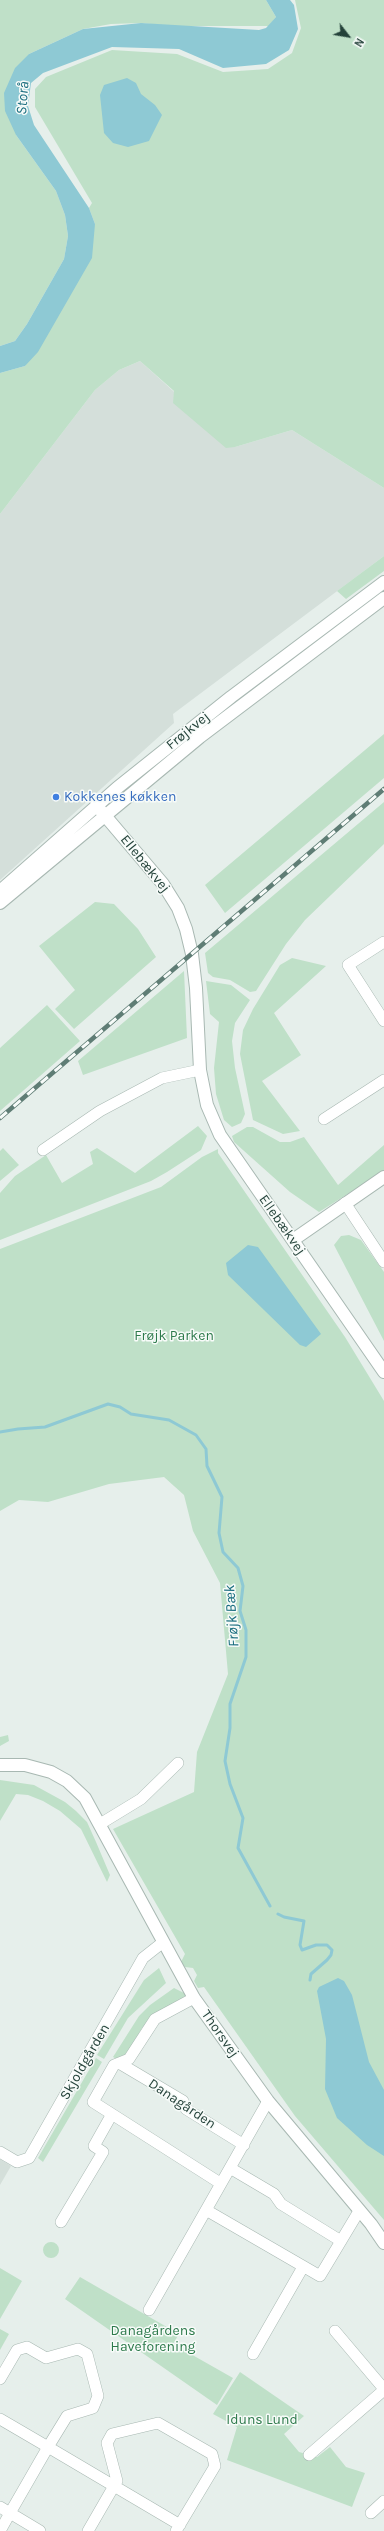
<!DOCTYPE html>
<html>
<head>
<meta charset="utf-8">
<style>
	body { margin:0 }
	#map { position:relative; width:384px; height:2531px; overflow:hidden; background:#e6efeb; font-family:Karla,sans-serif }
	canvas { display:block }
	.north { position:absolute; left:328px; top:16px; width:40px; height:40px; -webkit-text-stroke:3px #f7fbf9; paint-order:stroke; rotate:121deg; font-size:11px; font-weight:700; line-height:16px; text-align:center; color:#24423a }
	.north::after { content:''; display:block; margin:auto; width:14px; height:18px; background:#24423a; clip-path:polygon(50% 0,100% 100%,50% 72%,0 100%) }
</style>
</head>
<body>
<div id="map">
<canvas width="384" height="2531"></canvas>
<div class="north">N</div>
</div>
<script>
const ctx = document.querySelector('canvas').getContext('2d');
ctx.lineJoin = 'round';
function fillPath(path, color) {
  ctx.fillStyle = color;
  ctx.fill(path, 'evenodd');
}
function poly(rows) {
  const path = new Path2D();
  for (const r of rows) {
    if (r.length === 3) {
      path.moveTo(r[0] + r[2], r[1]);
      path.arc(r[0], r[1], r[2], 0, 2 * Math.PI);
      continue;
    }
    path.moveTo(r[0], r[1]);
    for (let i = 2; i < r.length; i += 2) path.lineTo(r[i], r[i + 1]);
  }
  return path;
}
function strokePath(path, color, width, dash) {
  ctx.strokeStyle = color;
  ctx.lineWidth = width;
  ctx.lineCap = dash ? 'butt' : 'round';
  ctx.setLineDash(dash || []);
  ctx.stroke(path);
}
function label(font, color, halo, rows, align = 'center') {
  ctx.font = font + ' Karla,sans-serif';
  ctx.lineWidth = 3;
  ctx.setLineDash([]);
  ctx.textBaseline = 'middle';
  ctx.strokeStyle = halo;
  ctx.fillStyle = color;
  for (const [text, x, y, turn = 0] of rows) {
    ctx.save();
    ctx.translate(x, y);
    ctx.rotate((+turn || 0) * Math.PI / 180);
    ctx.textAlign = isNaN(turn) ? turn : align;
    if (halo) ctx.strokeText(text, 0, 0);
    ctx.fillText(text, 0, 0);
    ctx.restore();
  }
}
fillPath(poly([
	[140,361,235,447,292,430,384,488,384,556,173,714,174,723,0,880,0,514,95,390,119,370],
	[0,2159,11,2166,0,2185]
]), '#d4dfda');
fillPath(poly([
	[0,0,266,0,276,17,269,26,172,26,141,23,111,24,83,29,29,54,16,135,56,191,65,215,68,236,64,259,27,324,15,341,0,346],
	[295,0,384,0,384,488,292,430,235,447,226,448,173,403,174,391,140,361,119,370,95,390,0,514,0,373,25,366,95,224,89,208,92,203,35,107,35,89,46,77,112,50,177,54,223,72,268,69,292,53,301,28],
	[384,556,384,571,346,599,337,591],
	[384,734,384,778,225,913,205,885],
	[384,802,384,844,305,920,286,944,256,991,250,992,230,980,213,977,208,973,205,953],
	[95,902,114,904,138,929,156,957,74,1029,55,1009,75,990,39,946],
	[292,958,326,966,274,1013,301,1055,262,1081,300,1131,283,1134,253,1120,240,1054,243,1030,253,1009,280,965],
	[184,971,187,1038,83,1075,78,1061],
	[206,981,231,985,250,1000,235,1023,232,1041,235,1068,245,1114,241,1123,232,1127,224,1120,216,1094,214,1068,219,1022,210,1014],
	[47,1005,80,1041,0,1111,0,1048],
	[198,1126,207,1136,201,1150,167,1172,151,1181,0,1240,0,1193,15,1176,46,1155,62,1183,93,1164,90,1152,97,1148,135,1173],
	[247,1127,253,1127,280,1142,290,1142,304,1137,338,1185,384,1145,384,1171,319,1212,290,1192,234,1142,232,1136],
	[3,1148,19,1165,0,1181,0,1151],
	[218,1149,218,1153,345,1337,384,1401,384,2220,295,2116,204,1987,198,1988,194,1981,197,1975,193,1968,185,1967,181,1962,185,1954,113,1829,194,1792,197,1752,228,1674,220,1583,193,1531,184,1495,164,1477,109,1484,48,1502,19,1500,0,1511,0,1249,161,1187,202,1157],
	[349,1235,361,1240,384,1272,384,1341,334,1245,341,1236],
	[8,1735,9,1741,0,1746,0,1737],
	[0,1780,34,1785,65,1802,76,1811,87,1822,96,1842,110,1875,107,1882,81,1829,60,1811,43,1801,28,1795,16,1794,0,1821],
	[159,1968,166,1983,128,2018,104,2059,97,2055,144,1980],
	[174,1988,186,1994,183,1999,152,2018,142,2028,125,2058,120,2061,113,2057,139,2016,150,2005],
	[96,2058,102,2062,43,2162,38,2158],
	[51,2250,8],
	[0,2268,22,2281,0,2319],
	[80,2277,179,2334,173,2344,233,2378,217,2405,65,2299],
	[0,2329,9,2334,0,2350],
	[240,2372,304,2416,284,2434,299,2452,317,2457,330,2447,346,2467,365,2473,352,2507,227,2460,237,2427,213,2414]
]), '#bfe0c8');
fillPath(poly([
	[266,0,290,0,294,5,298,29,289,50,266,64,223,68,179,49,112,47,43,73,31,83,28,106,34,125,89,208,95,224,92,258,38,352,25,366,0,373,0,346,15,341,27,324,64,259,68,236,65,215,56,191,16,135,5,111,4,93,15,68,29,54,83,29,141,23,259,30,266,28,276,17],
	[127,78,136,83,141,94,155,105,162,115,149,141,128,147,113,143,104,133,100,95,104,85],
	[248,1245,258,1247,321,1334,306,1347,300,1345,228,1275,226,1263],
	[338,1978,344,1981,352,1995,369,2062,384,2090,384,2156,367,2145,337,2118,325,2089,326,2039,317,1991,319,1987]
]), '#8ec9d4');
strokePath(poly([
	[0,1432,18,1429,45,1427,108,1404,120,1407,131,1414,169,1420,196,1435,206,1449,207,1466,222,1497,219,1533,223,1552,238,1568,243,1586,240,1611,246,1630,246,1657,230,1704,230,1728,225,1761,230,1784,243,1818,238,1848,270,1906],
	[278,1914,284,1917,304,1921,300,1945,302,1950,316,1945,327,1945,332,1950,331,1955,327,1960,311,1974,310,1980]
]), '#8ec9d4', 3);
const minor = poly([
	[384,942,348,965,384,1021],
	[324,1119,384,1080],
	[43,1150,100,1111,162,1078,200,1070],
	[345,1203,384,1262],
	[100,1824,141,1799,178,1763],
	[194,1998,155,2019,129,2059,114,2065,93,2102,220,2183],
	[119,2063,183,2101,186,2109,244,2145],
	[0,2152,17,2162,29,2158,143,1958,162,1943],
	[230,2168,274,2194,281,2204,341,2241],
	[206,2210,268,2101],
	[61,2222,103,2152,94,2146,112,2114],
	[149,2310,206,2210,320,2276,359,2211],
	[335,2331,384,2389],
	[253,2354,303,2267],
	[0,2379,17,2350,27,2347,46,2358,78,2349,87,2354,98,2396,93,2408,67,2416,48,2447,0,2419],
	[309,2455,384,2390],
	[0,2507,10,2513,0,2531],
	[371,2513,384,2501],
	[40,2531,10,2513,48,2447,114,2486,88,2531],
	[176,2531,215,2466,212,2454,158,2423,112,2434,107,2443,117,2481,114,2486,180,2525]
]);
const tertiary = poly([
	[96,805,163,884,178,908,186,929,192,954,196,988,200,1070,207,1105,220,1135,384,1372],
	[0,891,117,788,231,697,384,582],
	[0,903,200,737,384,598],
	[293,1240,384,1177],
	[0,1765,25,1765,51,1772,67,1781,85,1798,194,1998,268,2101,371,2224,384,2243]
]);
strokePath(minor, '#a8b8b2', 12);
strokePath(tertiary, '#a8b8b2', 14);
strokePath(minor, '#fff', 11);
strokePath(tertiary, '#fff', 12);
const rail = poly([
	[0,1118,384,789]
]);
strokePath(rail, '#5f7d75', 4.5);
strokePath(rail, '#f7fbf9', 3, [9]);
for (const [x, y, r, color] of [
	[56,797,4,"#3f7fe0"]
]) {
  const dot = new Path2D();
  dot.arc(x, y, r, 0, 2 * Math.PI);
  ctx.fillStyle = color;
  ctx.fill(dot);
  strokePath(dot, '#f7fbf9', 1.5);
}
label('14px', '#24423a', '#f7fbf9', [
	["Frøjkvej",188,731,-39],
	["Ellebækvej",145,864,51],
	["Ellebækvej",282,1225,55],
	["Thorsvej",220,2034,55],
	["Skjoldgården",85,2062,-60],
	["Danagården",182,2104,34]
]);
label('14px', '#366cbe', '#f7fbf9', [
	["Kokkenes køkken",64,797]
], 'left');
label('14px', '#2d7a4b', '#f7fbf9', [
	["Frøjk Parken",174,1336],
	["Danagårdens",153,2331],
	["Haveforening",153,2347],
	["Iduns Lund",262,2420]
]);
label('italic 15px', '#1c6f80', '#f7fbf9', [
	["Storå",23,98,-86],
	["Frøjk Bæk",232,1616,-94]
]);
</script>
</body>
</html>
